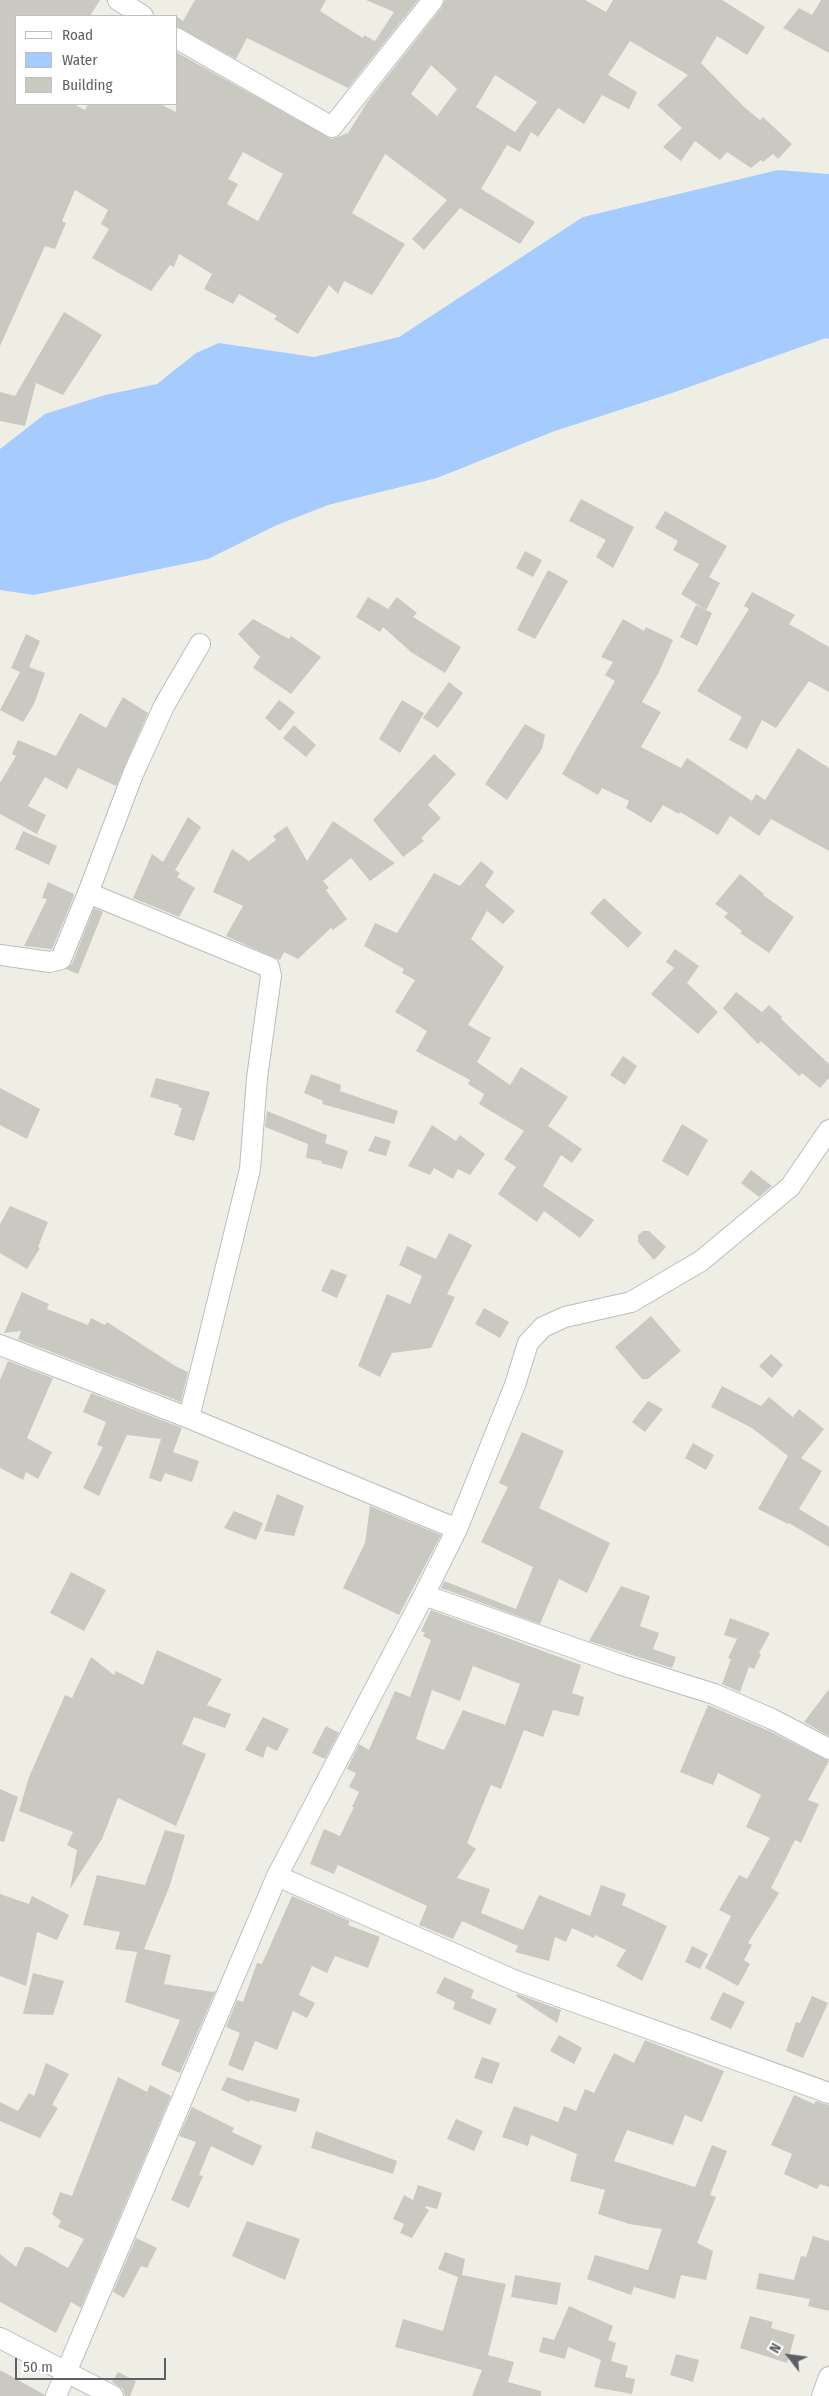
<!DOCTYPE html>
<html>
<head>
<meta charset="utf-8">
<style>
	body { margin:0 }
	#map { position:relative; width:829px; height:2396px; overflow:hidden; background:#efeee5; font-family:"Fira Sans Condensed",sans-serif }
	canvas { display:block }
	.legend { position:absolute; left:15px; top:15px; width:162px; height:90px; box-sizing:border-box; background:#fff; border:1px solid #bebfc2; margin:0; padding:6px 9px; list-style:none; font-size:15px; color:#5d6066 }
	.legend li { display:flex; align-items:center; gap:10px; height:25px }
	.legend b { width:25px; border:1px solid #bebfc2 }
	.north { position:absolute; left:764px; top:2331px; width:50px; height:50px; -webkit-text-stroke:4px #fff; paint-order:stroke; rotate:300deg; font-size:14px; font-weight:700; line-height:20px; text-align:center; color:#5d6066 }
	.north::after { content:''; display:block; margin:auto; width:18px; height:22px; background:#5d6066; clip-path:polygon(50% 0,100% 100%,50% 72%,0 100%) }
	.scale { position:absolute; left:15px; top:2358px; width:151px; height:22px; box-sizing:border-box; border:2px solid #5d6066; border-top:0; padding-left:6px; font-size:15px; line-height:18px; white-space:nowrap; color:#5d6066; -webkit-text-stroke:4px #fff; paint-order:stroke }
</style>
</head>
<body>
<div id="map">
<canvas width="829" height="2396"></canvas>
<ul class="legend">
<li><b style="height:6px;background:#fff"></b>Road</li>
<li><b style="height:14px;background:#a6ccff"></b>Water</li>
<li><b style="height:14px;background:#cac9c1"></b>Building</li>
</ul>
<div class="north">N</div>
<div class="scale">50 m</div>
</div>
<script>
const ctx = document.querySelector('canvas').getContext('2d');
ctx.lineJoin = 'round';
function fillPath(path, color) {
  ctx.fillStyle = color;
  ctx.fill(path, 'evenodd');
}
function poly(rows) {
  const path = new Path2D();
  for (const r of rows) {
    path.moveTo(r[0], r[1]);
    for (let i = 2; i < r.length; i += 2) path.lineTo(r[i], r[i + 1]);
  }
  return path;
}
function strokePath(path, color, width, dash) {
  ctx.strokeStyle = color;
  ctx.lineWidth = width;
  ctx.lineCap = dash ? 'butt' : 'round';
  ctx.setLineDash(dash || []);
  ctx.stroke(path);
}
fillPath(poly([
	[778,170,829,174,829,339,826,338,675,392,552,432,437,478,328,505,277,525,208,559,34,595,0,590,0,449,45,414,105,395,157,384,196,353,219,343,314,357,399,337,583,217]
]), '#a6ccff');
fillPath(poly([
	[0,0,100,0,90,16,16,16,16,104,73,104,85,110,88,104,160,104,176,112,176,52,332,139,348,133,368,101,442,7,445,0,585,0,606,12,613,0,722,0,765,27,747,55,717,36,701,63,743,106,760,120,763,117,792,144,778,159,773,154,763,162,761,160,751,168,727,152,720,160,695,141,681,161,663,147,682,128,657,105,688,75,630,41,608,75,637,92,629,109,602,95,584,124,558,108,538,137,531,132,520,152,507,145,481,189,535,222,520,244,460,208,424,250,412,239,447,200,385,154,352,213,405,244,372,295,344,281,338,294,329,285,298,334,274,319,277,316,239,294,233,304,204,289,212,274,179,254,174,267,170,265,151,291,92,258,109,229,101,224,108,210,75,190,62,221,66,223,55,249,45,246,0,346],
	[431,65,457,89,437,116,411,94],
	[495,75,537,102,515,132,476,107],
	[243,152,283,174,258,221,227,204,238,184,228,179],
	[195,0,326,0,320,11,363,38,364,35,375,41,394,12,366,0,418,0,348,88,247,38,236,59,176,26,176,16,183,21],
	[821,0,829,0,829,53,783,28,799,8,812,15],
	[64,312,102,335,63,395,36,383,25,426,0,421,0,392,15,396],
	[581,499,634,527,613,568,596,557,606,540,569,521],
	[665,511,727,546,709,577,720,583,706,610,681,594,699,564,673,550,678,541,655,528],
	[525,551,542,560,533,577,516,568],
	[548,570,568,581,535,639,517,630],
	[752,592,795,615,789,624,829,647,829,692,809,681,776,728,762,720,747,749,729,740,742,717,697,691,749,609,744,606],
	[368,597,388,609,397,597,417,613,413,617,461,647,445,673,411,652,383,627,380,632,356,617],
	[696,605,712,613,697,646,680,637],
	[253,619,289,639,291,636,321,657,291,694,253,668,260,657,238,634],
	[623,619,644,631,646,627,673,640,659,672,642,702,661,712,641,747,681,768,687,758,752,801,756,794,765,800,798,748,829,768,829,851,771,819,759,836,730,816,718,835,680,812,679,814,663,805,651,823,626,808,629,801,602,788,598,795,562,774,615,681,605,675,613,662,601,657],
	[26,634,40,641,29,667,45,673,34,704,23,722,0,710,20,672,11,668],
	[449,682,463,693,438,728,423,718],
	[123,697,148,713,116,786,78,768,67,789,45,777,28,806,46,815,37,834,0,814,0,783,16,756,12,754,18,740,56,756,80,713,106,728],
	[279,700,295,712,280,731,265,718],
	[402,700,424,713,400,753,379,739],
	[525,724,545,735,542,749,507,800,485,784],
	[294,725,316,745,306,757,283,738],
	[434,754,456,774,428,805,441,818,421,838,424,841,403,857,373,820],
	[188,817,201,827,175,870,180,873,177,877,195,888,179,917,133,898,152,854,163,862],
	[333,821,395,863,370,881,351,858,323,881,329,888,326,890,347,919,333,930,331,928,298,959,284,952,280,960,226,936,243,906,213,892,232,849,249,861,276,840,273,836,287,826,307,861],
	[23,831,57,846,49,865,15,849],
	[481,861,494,872,485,886,515,911,503,924,487,911,471,939,504,967,468,1025,491,1038,477,1062,510,1085,521,1067,568,1097,548,1126,582,1149,572,1163,561,1155,543,1186,594,1220,580,1238,544,1211,537,1222,498,1194,516,1167,504,1159,524,1131,479,1104,484,1094,468,1084,470,1080,416,1051,427,1031,395,1012,415,980,402,973,404,969,364,946,375,923,397,933,434,873,460,886],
	[740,874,764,894,763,895,794,917,769,953,740,933,742,931,724,917,728,913,715,904],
	[48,882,74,894,72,901,52,949,24,946,47,899,42,898],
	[604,898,642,933,628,948,590,913],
	[94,908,103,912,78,974,66,969,72,964],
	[675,949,699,966,687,983,718,1012,698,1034,651,994,674,968,666,962],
	[736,992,762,1012,769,1005,782,1017,781,1019,829,1064,829,1078,820,1088,802,1073,799,1076,761,1041,758,1044,723,1008],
	[623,1056,637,1066,625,1085,610,1075],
	[311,1074,341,1085,340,1091,398,1111,394,1124,322,1104,323,1101,304,1093],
	[156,1078,210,1092,194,1141,174,1135,182,1108,178,1107,179,1105,150,1097],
	[0,1088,40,1109,27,1139,0,1125],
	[267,1111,327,1135,325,1143,348,1151,342,1169,321,1163,322,1161,306,1158,308,1144,265,1127],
	[682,1124,708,1140,688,1176,662,1161],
	[432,1125,456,1141,460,1135,485,1154,470,1175,458,1169,453,1179,434,1168,430,1175,408,1166],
	[375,1136,391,1141,386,1156,368,1151],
	[751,1170,772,1186,759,1197,741,1183],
	[10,1206,48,1222,38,1247,40,1248,27,1269,0,1253,0,1224],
	[643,1231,649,1231,666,1247,654,1260,638,1242,638,1235],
	[449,1233,472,1245,447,1294,455,1297,431,1348,392,1353,380,1377,358,1366,387,1294,410,1304,422,1276,399,1265,407,1246,436,1259],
	[331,1269,347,1275,337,1298,321,1291],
	[22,1292,49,1304,47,1309,88,1325,91,1318,105,1325,107,1322,177,1367,188,1372,181,1402,18,1339,21,1331,4,1333],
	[484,1308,509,1322,500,1338,475,1324],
	[651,1316,681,1351,648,1379,642,1379,615,1347],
	[771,1354,783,1365,772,1378,759,1366],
	[8,1361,53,1378,27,1438,52,1452,38,1479,26,1472,23,1480,0,1468,0,1380],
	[722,1386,761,1406,769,1397,793,1417,799,1409,824,1429,801,1458,822,1471,799,1509,829,1527,829,1547,789,1523,788,1524,758,1509,788,1456,752,1428,711,1407],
	[91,1393,182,1428,173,1452,199,1461,192,1482,165,1473,161,1482,149,1478,161,1439,127,1435,99,1496,83,1488,103,1447,97,1445,106,1422,83,1412],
	[648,1401,663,1409,645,1432,632,1422],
	[522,1432,564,1451,539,1508,610,1543,587,1593,559,1579,540,1624,441,1588,444,1581,516,1609,533,1567,481,1542,508,1487,499,1483],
	[693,1443,714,1455,706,1470,685,1458],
	[277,1494,304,1506,294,1536,264,1531],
	[370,1506,441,1535,399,1615,343,1588,365,1543],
	[234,1511,263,1523,256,1540,224,1528],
	[71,1572,106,1590,84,1631,50,1613],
	[621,1586,650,1596,640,1626,659,1633,653,1649,676,1657,672,1668,589,1641],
	[431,1610,581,1665,572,1693,584,1697,579,1716,553,1710,543,1737,524,1730,501,1789,491,1785,467,1843,476,1849,457,1878,490,1889,481,1913,523,1930,539,1895,590,1916,601,1885,626,1894,622,1905,667,1926,642,1981,616,1966,626,1950,595,1935,594,1938,572,1928,566,1942,555,1937,549,1961,515,1952,518,1946,462,1921,453,1939,419,1925,427,1906,338,1865,334,1874,310,1864,324,1829,340,1836,354,1807,352,1807,359,1792,349,1787,356,1773,347,1769,359,1744,369,1750,395,1691,410,1697,431,1640,423,1636,425,1633,421,1631],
	[473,1666,520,1684,505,1725,463,1710,444,1750,416,1739,432,1690,460,1701],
	[730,1618,770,1633,759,1653,761,1654,754,1669,749,1667,740,1692,722,1684,731,1659,728,1658,737,1639,724,1635],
	[157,1650,222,1679,207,1705,231,1714,225,1728,194,1717,182,1744,206,1754,176,1826,118,1798,102,1839,70,1889,77,1850,67,1845,73,1832,19,1811,29,1777,65,1695,72,1698,91,1657,114,1675,116,1671,143,1685],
	[829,1689,829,1736,804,1722],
	[708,1705,767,1730,829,1761,808,1800,819,1804,801,1843,795,1840,771,1888,779,1893,748,1943,752,1945,744,1960,750,1964,738,1986,705,1968,731,1916,719,1910,739,1875,747,1879,770,1838,746,1827,761,1795,718,1773,713,1785,680,1772],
	[263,1717,289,1729,277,1751,267,1746,263,1758,245,1750],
	[326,1726,339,1733,325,1759,312,1753],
	[0,1789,18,1797,4,1842,0,1841],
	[165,1830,185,1835,170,1885,144,1949,171,1955,164,1984,213,1992,216,1990,180,2073,161,2065,180,2020,125,2002,137,1952,115,1949,120,1932,83,1925,97,1875,145,1885],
	[0,1894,29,1904,32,1896,69,1915,57,1940,37,1932,26,1986,0,1976],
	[292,1896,350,1921,348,1925,380,1937,368,1968,335,1956,327,1973,312,1966,299,1995,315,2003,307,2018,293,2011,277,2050,255,2041,243,2071,228,2065,240,2033,226,2027,237,2000,243,2002,257,1963,262,1964],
	[692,1946,708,1954,700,1969,685,1962],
	[33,1973,64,1981,53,2015,23,2014],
	[444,1977,474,1990,471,1998,497,2009,490,2025,453,2009,455,2002,436,1993],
	[723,1992,745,2002,731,2029,710,2019],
	[517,1994,561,2010,557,2023,516,1996],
	[812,1996,828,2003,803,2058,786,2051,796,2022,800,2023],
	[559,2035,582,2048,574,2064,550,2051],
	[645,2040,724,2071,702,2122,685,2115,673,2145,627,2130,614,2161,695,2187,712,2145,727,2151,710,2195,716,2197,697,2243,713,2251,706,2280,681,2275,675,2299,634,2287,631,2295,587,2279,595,2255,648,2270,662,2229,629,2224,598,2214,605,2190,570,2181,577,2154,531,2135,528,2146,502,2137,514,2106,558,2122,564,2106,576,2111,585,2089,594,2093,614,2053,634,2063],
	[482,2057,500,2063,492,2084,474,2078],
	[46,2063,69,2074,52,2105,58,2108,40,2138,0,2121,0,2102,18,2111,29,2093,34,2096],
	[118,2077,147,2092,150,2085,171,2096,81,2308,71,2302,56,2333,0,2302,0,2254,16,2267,25,2247,31,2247,68,2268,84,2239,58,2227,61,2221,52,2214,60,2192,72,2196],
	[227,2077,300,2099,296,2112,250,2100,249,2102,221,2090],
	[794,2095,814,2104,816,2101,829,2105,829,2187,820,2184,817,2189,784,2174,792,2154,771,2145],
	[192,2107,234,2128,232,2132,262,2146,253,2166,211,2146,199,2175,203,2176,189,2208,171,2200,196,2142,179,2136],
	[456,2119,483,2131,474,2151,447,2139],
	[316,2131,397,2161,393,2174,311,2148],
	[418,2185,442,2193,437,2209,426,2206,425,2208,429,2210,412,2238,400,2233,404,2224,393,2219,404,2195,413,2200],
	[247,2221,300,2239,285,2280,232,2256],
	[813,2236,829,2241,829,2311,808,2306,810,2299,756,2289,759,2273,794,2280,801,2256,806,2257],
	[136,2238,157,2248,147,2268,141,2266,124,2298,113,2292],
	[445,2252,465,2259,462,2275,506,2284,488,2355,514,2362,508,2382,541,2391,541,2396,472,2396,482,2370,395,2347,403,2319,443,2331,458,2277,438,2269],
	[515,2275,561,2283,557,2305,511,2297],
	[569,2306,613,2326,608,2340,616,2343,611,2361,628,2366,625,2377,635,2379,632,2394,594,2387,601,2360,568,2347,565,2359,539,2352,543,2337,554,2340],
	[750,2316,773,2322,771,2328,795,2335,787,2363,740,2348],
	[676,2354,699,2360,693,2382,670,2375],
	[0,2370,45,2395,44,2396,0,2396],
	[118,2372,136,2381,130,2396,125,2396,123,2389,112,2382]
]), '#cac9c1');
const minor = poly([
	[118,0,143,16],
	[176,38,332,127,433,0],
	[88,893,133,774,164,706,200,644],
	[0,955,50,962,61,959,88,893,269,967,271,976,257,1078,250,1169,189,1418],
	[0,1345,189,1418,457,1529],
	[424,1595,622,1665,714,1694,772,1719,829,1749],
	[277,1876,516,1981,829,2093],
	[0,2338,113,2396],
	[56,2396,277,1876,424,1595,457,1529,515,1385,528,1343,543,1327,565,1317,631,1302,701,1261,790,1187,829,1130],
	[822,2396,829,2377]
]);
strokePath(minor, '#babcc1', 22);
strokePath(minor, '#fff', 20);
</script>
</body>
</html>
